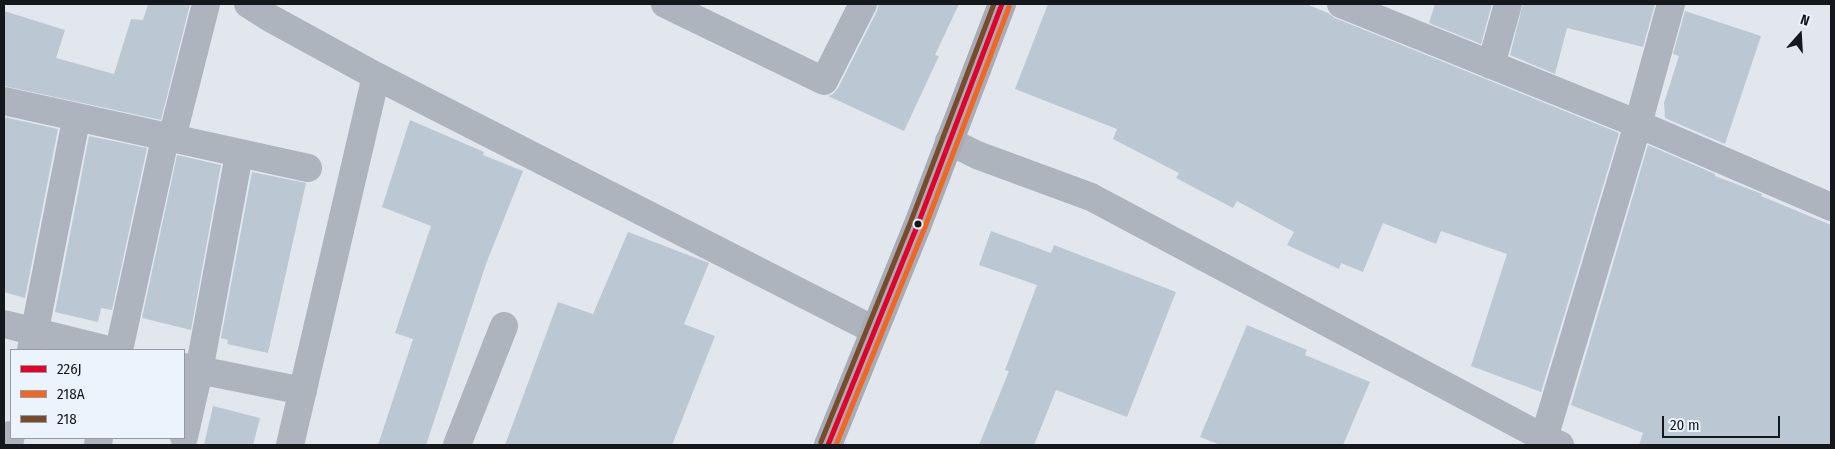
<!DOCTYPE html>
<html>
<head>
<meta charset="utf-8">
<style>
	body { margin:0 }
	#map { position:relative; width:1835px; height:449px; overflow:hidden; background:#e1e7ed; font-family:"Fira Sans Condensed",sans-serif }
	canvas { display:block }
	.frame { position:absolute; inset:0; border:5px solid #14181c; pointer-events:none }
	.legend { position:absolute; left:10px; top:349px; width:175px; height:90px; box-sizing:border-box; background:#ebf3fd; border:1px solid #959ba3; margin:0; padding:6px 9px; list-style:none; font-size:15px; color:#14181c }
	.legend li { display:flex; align-items:center; gap:10px; height:25px }
	.legend b { width:25px; border:1px solid #959ba3 }
	.north { position:absolute; left:1775px; top:10px; width:50px; height:50px; -webkit-text-stroke:4px #ebf3fd; paint-order:stroke; rotate:19deg; font-size:14px; font-weight:700; line-height:20px; text-align:center; color:#14181c }
	.north::after { content:''; display:block; margin:auto; width:18px; height:22px; background:#14181c; clip-path:polygon(50% 0,100% 100%,50% 72%,0 100%) }
	.scale { position:absolute; left:1662px; top:416px; width:118px; height:22px; box-sizing:border-box; border:2px solid #14181c; border-top:0; padding-left:6px; font-size:15px; line-height:18px; white-space:nowrap; color:#14181c; -webkit-text-stroke:4px #ebf3fd; paint-order:stroke }
</style>
</head>
<body>
<div id="map">
<canvas width="1835" height="449"></canvas>
<div class="frame"></div>
<ul class="legend">
<li><b style="height:6px;background:#e4002b"></b>226J</li>
<li><b style="height:6px;background:#f26522"></b>218A</li>
<li><b style="height:6px;background:#7a4b2a"></b>218</li>
</ul>
<div class="north">N</div>
<div class="scale">20 m</div>
</div>
<script>
const ctx = document.querySelector('canvas').getContext('2d');
ctx.lineJoin = 'round';
function fillPath(path, color) {
  ctx.fillStyle = color;
  ctx.fill(path, 'evenodd');
}
function poly(rows) {
  const path = new Path2D();
  for (const r of rows) {
    path.moveTo(r[0], r[1]);
    for (let i = 2; i < r.length; i += 2) path.lineTo(r[i], r[i + 1]);
  }
  return path;
}
function strokePath(path, color, width, dash) {
  ctx.strokeStyle = color;
  ctx.lineWidth = width;
  ctx.lineCap = dash ? 'butt' : 'round';
  ctx.setLineDash(dash || []);
  ctx.stroke(path);
}
fillPath(poly([
	[148,4,190,4,161,120,4,86,4,11,65,30,56,58,114,74,131,19,143,20],
	[879,4,959,4,935,55,939,56,904,131,828,96,833,94,838,88,877,11],
	[1048,4,1306,4,1328,13,1335,18,1619,133,1541,392,1471,366,1507,254,1441,231,1436,244,1383,223,1363,272,1341,263,1339,269,1287,245,1294,232,1237,201,1233,208,1176,178,1179,173,1113,139,1117,129,1015,89],
	[1435,4,1492,4,1481,44,1429,23],
	[1523,4,1655,4,1643,47,1567,28,1555,74,1510,55],
	[1685,11,1761,36,1725,144,1665,118,1664,103,1679,56,1673,54],
	[4,117,58,129,25,298,4,292],
	[410,120,484,152,483,155,523,171,486,264,426,445,378,445,413,339,395,333,431,226,382,207],
	[89,136,147,148,112,310,101,308,98,322,55,312],
	[1648,145,1715,174,1715,176,1762,194,1761,196,1831,225,1831,445,1639,445,1643,433,1571,405],
	[177,155,221,165,191,330,142,318],
	[252,172,306,183,268,353,227,344,228,340,221,338],
	[991,231,1051,253,1054,245,1176,292,1127,417,1056,390,1034,445,979,445,1009,371,1005,370,1037,285,979,265],
	[628,232,709,263,684,324,715,336,672,445,505,445,558,302,593,314],
	[1247,325,1307,350,1305,355,1370,382,1343,445,1220,445,1200,437],
	[213,406,260,418,253,445,204,445]
]), '#bcc7d4');
strokePath(poly([
	[248,4,270,18,376,76,874,330],
	[665,4,824,81,863,4],
	[1341,4,1638,124,1831,207],
	[1491,65,1508,4],
	[4,101,308,168],
	[172,138,206,4],
	[949,141,977,155,1091,197,1544,438,1560,445],
	[4,324,109,350],
	[31,350,75,125],
	[119,350,163,148],
	[184,367,303,391],
	[184,437,199,371,238,160],
	[1544,438,1638,124,1671,4],
	[9,445,11,435],
	[98,445,99,438],
	[290,445,376,76],
	[457,445,504,326]
]), '#adb4bd', 28);
strokePath(poly([
	[828,445,918,224,1002,4]
]), '#a6adb7', 28);
strokePath(poly([
	[828,445,918,224,1002,4]
]), '#e4002b', 5);
strokePath(poly([
	[836,445,925,227,1009,7]
]), '#f26522', 5);
strokePath(poly([
	[821,442,911,221,994,4]
]), '#7a4b2a', 5);
for (const [x, y, r, color] of [
	[918,224,4.5,"#14181c"]
]) {
  const dot = new Path2D();
  dot.arc(x, y, r, 0, 2 * Math.PI);
  ctx.fillStyle = color;
  ctx.fill(dot);
  strokePath(dot, '#ebf3fd', 2);
}
</script>
</body>
</html>
